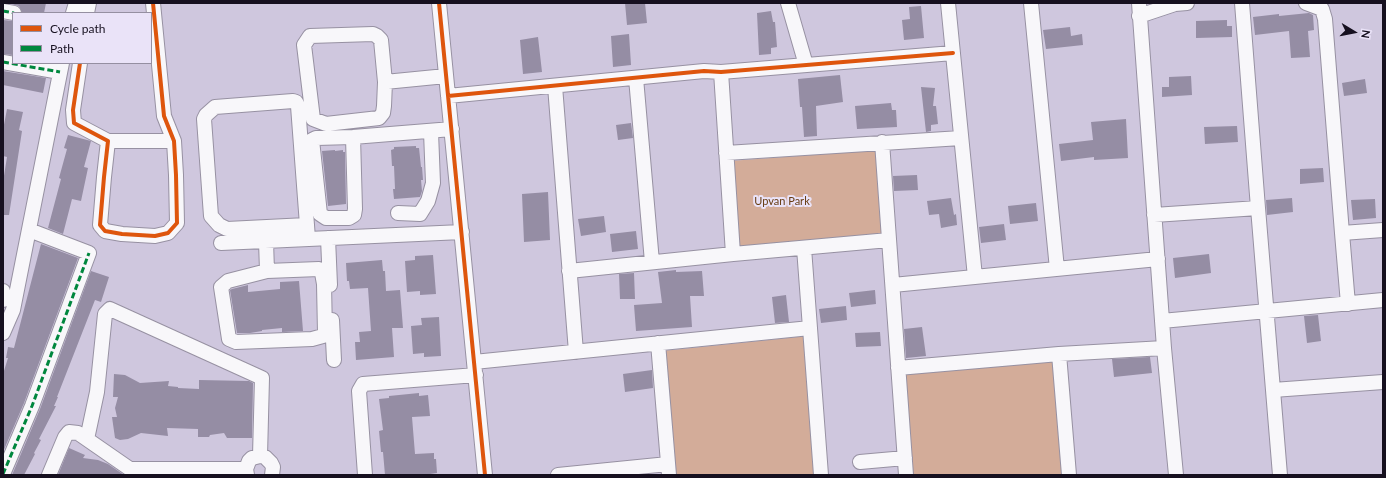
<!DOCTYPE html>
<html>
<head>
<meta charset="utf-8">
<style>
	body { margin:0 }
	#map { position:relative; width:1386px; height:478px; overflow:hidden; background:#cfc7de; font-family:Lato,sans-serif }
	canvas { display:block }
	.frame { position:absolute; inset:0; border:4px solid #16101f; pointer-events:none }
	.legend { position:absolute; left:12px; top:12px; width:140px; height:52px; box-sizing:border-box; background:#eae3f8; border:1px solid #958fa1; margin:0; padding:5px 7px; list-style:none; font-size:12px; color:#16101f }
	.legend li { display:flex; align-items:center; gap:8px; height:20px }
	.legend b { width:20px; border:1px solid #958fa1 }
	.north { position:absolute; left:1334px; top:12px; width:40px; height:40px; -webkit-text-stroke:3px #eae3f8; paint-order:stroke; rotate:100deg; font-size:11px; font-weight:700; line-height:16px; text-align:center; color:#16101f }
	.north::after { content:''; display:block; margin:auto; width:14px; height:18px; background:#16101f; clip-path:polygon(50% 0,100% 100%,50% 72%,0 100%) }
</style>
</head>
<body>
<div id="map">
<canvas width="1386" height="478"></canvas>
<div class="frame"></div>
<ul class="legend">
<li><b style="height:5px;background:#de550d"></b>Cycle path</li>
<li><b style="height:5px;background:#00873e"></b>Path</li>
</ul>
<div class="north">N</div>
</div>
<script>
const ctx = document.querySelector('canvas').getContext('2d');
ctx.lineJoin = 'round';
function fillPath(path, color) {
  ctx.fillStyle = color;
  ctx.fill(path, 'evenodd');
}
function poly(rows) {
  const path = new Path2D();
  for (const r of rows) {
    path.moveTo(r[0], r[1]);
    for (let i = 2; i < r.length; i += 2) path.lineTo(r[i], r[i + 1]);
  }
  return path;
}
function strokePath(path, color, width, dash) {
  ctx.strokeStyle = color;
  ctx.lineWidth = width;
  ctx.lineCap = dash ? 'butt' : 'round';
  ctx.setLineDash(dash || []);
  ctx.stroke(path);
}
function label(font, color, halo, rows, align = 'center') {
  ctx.font = font + ' Lato,sans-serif';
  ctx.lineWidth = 4;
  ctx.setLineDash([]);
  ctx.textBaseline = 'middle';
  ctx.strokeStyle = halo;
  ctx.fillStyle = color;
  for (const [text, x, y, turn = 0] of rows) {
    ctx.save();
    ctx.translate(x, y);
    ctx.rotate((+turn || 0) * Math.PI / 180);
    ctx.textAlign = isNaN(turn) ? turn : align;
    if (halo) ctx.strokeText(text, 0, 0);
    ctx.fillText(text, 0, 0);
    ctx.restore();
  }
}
fillPath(poly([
	[879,150,885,235,737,249,730,161],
	[807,336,817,475,673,475,662,351],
	[1055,359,1064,475,910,475,903,372]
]), '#d3ac99');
fillPath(poly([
	[7,3,46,3,44,13,22,13,19,6],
	[625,3,645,3,647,23,627,25],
	[921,6,924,38,904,40,902,20,910,19,909,7],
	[771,11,773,22,775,22,777,47,771,48,771,54,759,55,757,13],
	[1309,13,1313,15,1314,30,1308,31,1310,57,1291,58,1289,31,1255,35,1253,17,1279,14,1279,16],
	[3,20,13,21,13,55,3,54],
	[1227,20,1227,26,1232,26,1232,37,1196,38,1196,21],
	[1070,27,1071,36,1082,34,1083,45,1046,49,1043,30],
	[629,34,631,65,613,67,611,36],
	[538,37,542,72,523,74,520,40],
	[3,71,46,78,43,93,3,85],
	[840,75,843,102,816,106,817,136,804,137,802,107,800,107,798,79],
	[1191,76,1192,95,1162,97,1162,87,1169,87,1169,77],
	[1365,79,1367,93,1344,96,1342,83],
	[921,87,935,88,933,106,936,106,938,124,931,125,931,131,926,132],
	[891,103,892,110,896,110,897,127,857,129,855,106],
	[7,109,23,112,19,130,22,131,9,215,3,215,3,182,7,157,3,156,3,130],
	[1126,119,1128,158,1094,160,1094,157,1061,161,1059,144,1093,140,1091,122],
	[631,123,633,138,618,140,616,125],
	[1237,126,1238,142,1205,144,1204,127],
	[68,135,91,141,84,167,88,168,81,201,72,199,63,234,48,228,61,179,59,178,67,149,64,148],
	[416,146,416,148,419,148,421,167,422,167,423,180,421,180,422,191,420,197,394,199,393,189,395,189,394,166,392,166,391,150,394,149,394,147],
	[335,150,335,151,343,150,343,152,345,152,346,204,328,206,322,151],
	[1323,168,1324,182,1300,184,1300,169],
	[917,175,918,190,894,191,893,176],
	[548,192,550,240,524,242,522,194],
	[951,198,954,215,956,214,957,225,941,228,939,214,929,215,927,201],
	[1292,198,1293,212,1267,215,1266,200],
	[1375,199,1376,218,1353,220,1351,200],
	[1036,203,1038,221,1010,224,1008,206],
	[604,216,606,232,581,236,578,219],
	[1004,224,1006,240,981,243,979,227],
	[636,231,638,249,612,252,610,234],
	[41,244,78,258,24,403,3,452,3,374,8,358,6,358,8,347,14,348],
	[1209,254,1211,273,1175,278,1173,258],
	[433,255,436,294,420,295,420,291,407,292,405,261,415,260,415,256],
	[382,260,383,271,385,271,386,291,400,290,403,328,392,328,394,357,356,360,355,342,360,342,359,332,371,331,368,288,350,289,349,281,347,281,346,263],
	[676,270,676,272,702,271,704,296,690,296,692,327,636,331,634,305,662,303,658,272],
	[91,271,109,277,101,302,95,300,57,397,58,397,54,406,56,406,39,439,41,440,34,453,35,454,24,475,12,475,40,409],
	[634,273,635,299,620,299,619,274],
	[299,281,303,331,282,332,282,328,262,330,262,331,250,333,237,333,230,290,232,289,248,285,248,292,280,289,280,282],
	[875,290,876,304,851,307,849,293],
	[786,295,789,322,775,323,772,297],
	[846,306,847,320,821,323,819,309],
	[1318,315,1321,341,1307,343,1304,316],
	[439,317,441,356,424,357,424,353,413,354,411,326,422,325,421,318],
	[922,327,926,356,906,358,904,329],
	[880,332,881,346,856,347,855,333],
	[1150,357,1152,373,1114,377,1112,359],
	[652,370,653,388,625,392,623,374],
	[114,374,125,375,140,383,169,381,168,386,178,387,178,388,199,389,199,380,249,381,253,383,252,438,227,438,224,433,210,435,209,437,198,437,198,429,167,428,168,436,141,433,128,439,120,440,115,438,112,417,117,417,115,408,118,397,113,397],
	[419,393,419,396,428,395,430,416,412,417,415,454,434,453,434,459,436,459,437,473,430,474,430,475,385,475,383,452,381,452,379,431,383,430,379,399,389,398,389,396],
	[69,448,85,455,83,458,98,460,108,464,124,475,58,475]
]), '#958da4');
const minor = poly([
	[439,3,485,475],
	[788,3,806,65],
	[948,3,975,277],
	[1031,3,1057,269],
	[1139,3,1164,348,1176,475],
	[1242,3,1258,208,1280,475],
	[1306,3,1322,9,1325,19,1342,233,1348,304],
	[3,11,14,13],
	[73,13,76,3],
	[87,13,89,3],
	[1139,16,1175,4,1187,3],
	[3,62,60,72],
	[80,63,73,110,74,123,108,141,104,177,100,225,105,231,122,234,155,236,168,233,177,223,176,175,174,141,164,116,153,3],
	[721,72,733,254],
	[636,78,652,262],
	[385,82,381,40,377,36,373,34,310,36,304,45,313,119,326,124,379,118,383,113,384,106,385,82,446,76],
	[555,86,576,352],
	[448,96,704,71,721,72,953,53],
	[353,137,355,209,354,215,349,218,326,218,320,214,312,140,316,138,353,137,452,129],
	[108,141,174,141],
	[882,142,906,475],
	[726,153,961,138],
	[398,213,420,214,428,201,433,183,431,132],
	[1154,215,1258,208],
	[307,225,227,229,219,225,211,216,204,119,206,115,215,107,293,101,296,102,298,106,307,225,308,239],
	[1342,233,1383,230],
	[328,238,330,285],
	[266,241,267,271,319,269,322,273,324,284,325,333,323,336,312,339,236,342,229,339,221,287,228,281,267,271],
	[221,243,462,232],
	[804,248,821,475],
	[569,271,733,254,889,240],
	[893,285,1158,259],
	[3,291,3,300],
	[332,320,334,360],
	[1162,321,1383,300],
	[3,333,13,310,62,63],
	[658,343,669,475],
	[1059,354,1069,475],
	[474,362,810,328],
	[898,368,1059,354,1164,348],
	[1273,390,1383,382],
	[87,439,97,392,105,314,110,309,262,378,260,456],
	[860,462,905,458],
	[3,474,32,406,89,253,29,230],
	[49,475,65,437,69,432,78,433,130,469,246,469],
	[247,475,246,469,249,461,252,458,260,456,265,457,271,463,273,467,272,475],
	[365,475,359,391,363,384,476,375],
	[558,475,668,464]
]);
strokePath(minor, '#9791a2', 16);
strokePath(minor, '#f8f7fa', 14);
strokePath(poly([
	[3,11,14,13],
	[3,62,60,72],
	[3,474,32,406,89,253]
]), '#00873e', 3, [6, 3]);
strokePath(poly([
	[439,3,485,475],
	[80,63,73,110,74,123,108,141,104,177,100,225,105,231,122,234,155,236,168,233,177,223,176,175,174,141,164,116,153,3],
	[448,96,704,71,721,72,953,53]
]), '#de550d', 4);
label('11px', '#663b11', '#eae3f8', [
	["Upvan Park",782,201]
]);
</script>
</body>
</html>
